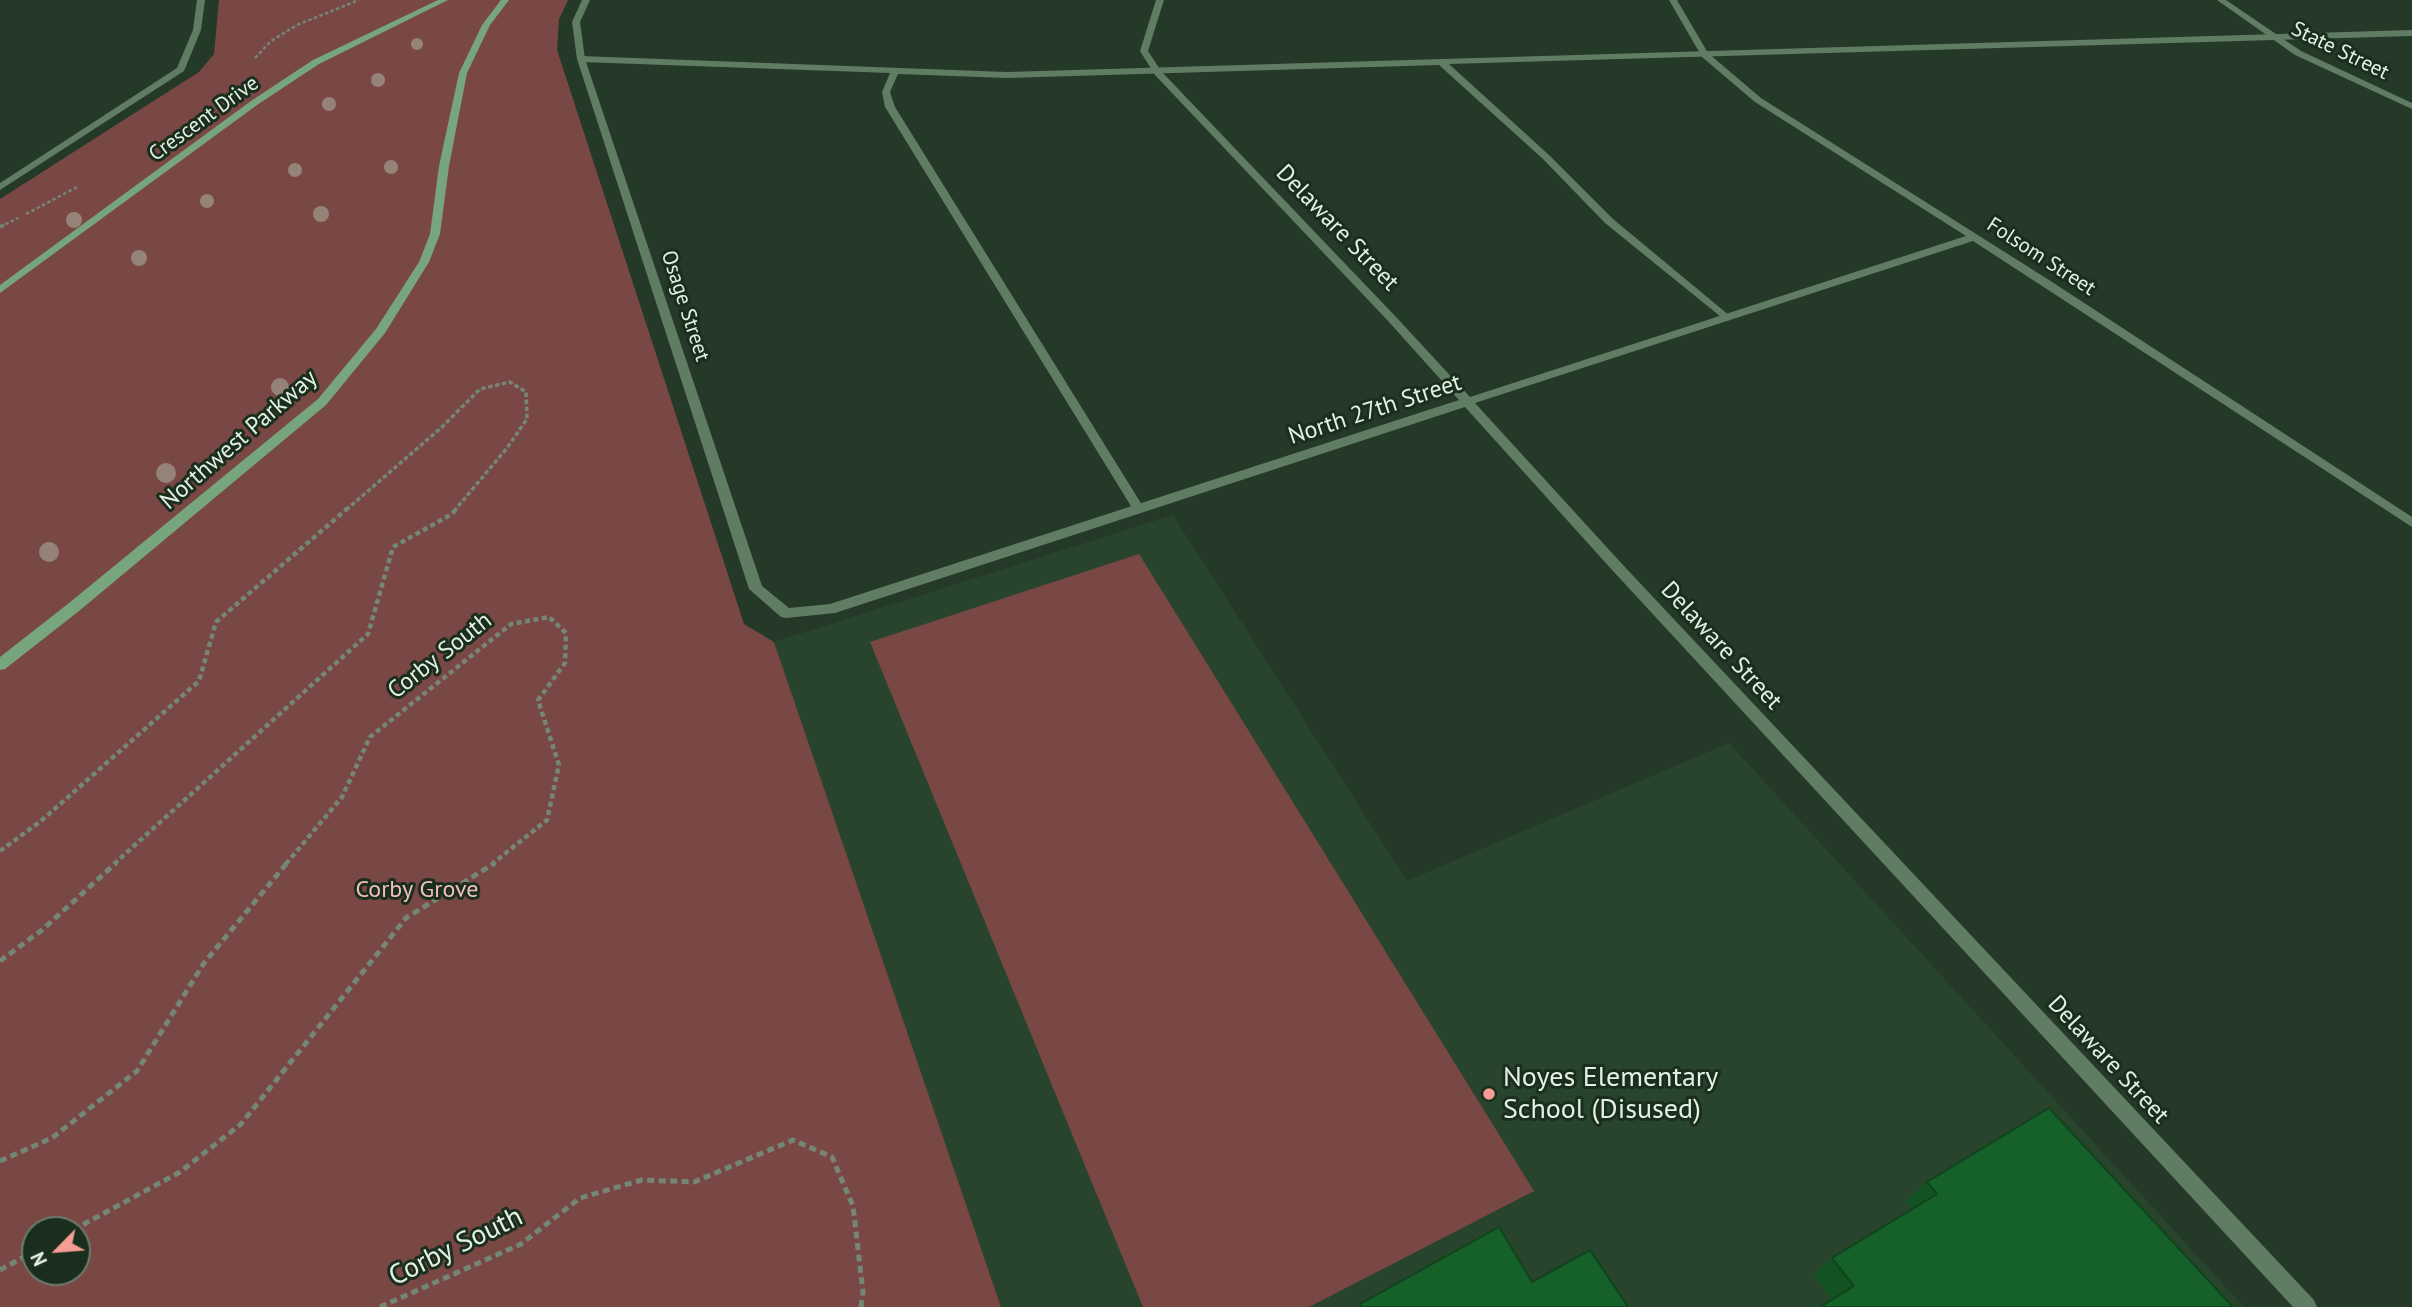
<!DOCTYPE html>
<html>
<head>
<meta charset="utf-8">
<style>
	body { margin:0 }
	#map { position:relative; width:2412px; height:1307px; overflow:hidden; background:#243927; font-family:"PT Sans",sans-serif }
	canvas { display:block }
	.north { position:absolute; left:21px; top:1216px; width:70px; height:70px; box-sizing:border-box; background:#1a2e1d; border:2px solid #6a7c6d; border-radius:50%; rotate:245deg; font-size:19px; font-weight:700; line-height:28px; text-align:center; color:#e3f0e4 }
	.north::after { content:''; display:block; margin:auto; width:24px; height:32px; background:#f59c94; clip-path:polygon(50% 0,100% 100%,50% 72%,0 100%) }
</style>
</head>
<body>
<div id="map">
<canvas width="2412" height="1307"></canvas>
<div class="north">N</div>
</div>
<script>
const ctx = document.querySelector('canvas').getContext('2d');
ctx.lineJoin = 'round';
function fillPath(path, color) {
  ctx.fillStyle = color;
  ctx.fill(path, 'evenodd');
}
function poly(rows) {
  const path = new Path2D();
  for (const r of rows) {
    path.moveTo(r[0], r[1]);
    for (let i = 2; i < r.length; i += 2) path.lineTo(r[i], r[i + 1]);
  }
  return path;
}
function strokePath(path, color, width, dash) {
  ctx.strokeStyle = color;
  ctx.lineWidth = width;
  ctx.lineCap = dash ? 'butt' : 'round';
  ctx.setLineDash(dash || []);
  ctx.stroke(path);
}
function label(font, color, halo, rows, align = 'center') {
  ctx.font = font + ' "PT Sans",sans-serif';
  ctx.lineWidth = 6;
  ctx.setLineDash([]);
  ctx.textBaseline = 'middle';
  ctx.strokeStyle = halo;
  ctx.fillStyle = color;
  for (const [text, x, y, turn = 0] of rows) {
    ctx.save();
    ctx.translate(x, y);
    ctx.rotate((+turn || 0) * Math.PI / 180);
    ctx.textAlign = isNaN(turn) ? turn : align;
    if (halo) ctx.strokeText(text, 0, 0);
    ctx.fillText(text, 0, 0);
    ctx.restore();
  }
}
fillPath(poly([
	[1173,515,1407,881,1729,743,2244,1307,1001,1307,774,642]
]), '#29442c');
fillPath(poly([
	[219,0,568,0,559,19,557,50,744,624,774,642,1001,1307,0,1307,0,199,199,72,214,54],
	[35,1230,77,1230,77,1272,35,1272],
	[1139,554,1534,1191,1309,1307,1143,1307,870,642]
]), '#7a4844');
strokePath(poly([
	[255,58,271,41,297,25,359,0],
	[26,214,77,187],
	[0,227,18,218]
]), '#748676', 2.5, [3.5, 2.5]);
strokePath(poly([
	[0,227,4,225],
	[346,510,442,427,480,389,510,382,526,392,527,419,507,448,455,510]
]), '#748676', 3.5, [4.5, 2.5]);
strokePath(poly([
	[0,851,41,821,199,681,216,622,348,508],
	[114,864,368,634,393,547,452,514,457,508],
	[286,864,342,797,370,737,511,624,549,617,566,633,565,663,538,700,559,765,547,820,492,864]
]), '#748676', 4.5, [5, 3.5]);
strokePath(poly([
	[0,961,42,930,116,863],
	[0,1161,52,1138,137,1071,204,963,287,863],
	[73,1230,180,1172,241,1124,406,918,495,863],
	[0,1270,35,1251],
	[380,1307,521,1244,580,1198,642,1180,694,1182,793,1140,832,1157,853,1206,863,1292,861,1307]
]), '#748676', 5, [7, 4.5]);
fillPath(poly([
	[2412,30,2412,36,1449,64,1549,155,1613,219,1730,316,1730,320,1726,321,1605,223,1543,159,1439,65,1007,78,898,74,890,92,895,107,1144,508,1138,512,1134,511,885,107,882,92,890,73,581,62,577,59,581,56,1007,72,2412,30]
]), '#607c63');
fillPath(poly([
	[197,0,205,0,201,30,184,71,0,190,0,183,177,68,193,30,197,0],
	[582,0,590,0,580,22,585,59,762,586,789,608,830,604,1459,400,1389,322,1155,75,1140,51,1156,0,1164,0,1148,51,1161,71,1397,318,1470,397,1966,236,1755,102,1702,57,1669,0,1677,0,1708,53,1761,98,2049,280,2412,517,2412,527,1973,241,1475,403,1623,565,2314,1300,2317,1307,2293,1307,1613,571,1465,407,835,613,786,618,781,617,749,589,577,59,572,22,582,0],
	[2217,0,2226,0,2301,51,2412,103,2412,109,2295,55,2217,0]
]), '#607c63');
fillPath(poly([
	[438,0,448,0,319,64,257,105,0,293,0,285,251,101,313,60,438,0],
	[501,0,509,0,490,25,467,73,449,166,440,234,429,262,385,333,326,405,79,611,5,669,0,670,0,657,69,603,318,399,376,329,419,262,430,234,439,166,459,73,482,25,501,0]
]), '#77a57d');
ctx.fillStyle = '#958378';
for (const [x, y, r] of [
	[417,44,6],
	[378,80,7],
	[329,104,7],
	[391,167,7],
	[295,170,7],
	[207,201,7],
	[321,214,8],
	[74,220,8],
	[139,258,8],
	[280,387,9],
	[166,473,10],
	[49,552,10]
]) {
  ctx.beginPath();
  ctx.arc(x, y, r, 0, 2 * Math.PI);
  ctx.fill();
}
fillPath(poly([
	[1927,1182,2233,1307,1832,1299,1813,1275,1832,1258,1913,1209,1906,1201]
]), '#135323');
const building = poly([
	[2049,1108,2233,1307,1820,1307,1854,1286,1832,1258,1937,1194,1927,1182,2049,1108],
	[1499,1227,1532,1282,1590,1250,1628,1307,1362,1307,1360,1304,1499,1227]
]);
fillPath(building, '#166129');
strokePath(building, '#0f441d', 2);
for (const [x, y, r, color] of [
	[1489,1094,7,"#f59c94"]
]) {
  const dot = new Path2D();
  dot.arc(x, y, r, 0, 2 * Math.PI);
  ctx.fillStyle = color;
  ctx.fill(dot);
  strokePath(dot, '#1a2e1d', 2.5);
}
label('21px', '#e3f0e4', '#1a2e1d', [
	["State Street",2340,51,26],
	["Crescent Drive",204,119,-36],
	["Folsom Street",2041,257,33],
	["Osage Street",685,306,72]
]);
label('24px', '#e3f0e4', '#1a2e1d', [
	["Delaware Street",1337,228,46],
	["North 27th Street",1375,410,-18],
	["Northwest Parkway",239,440,-41],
	["Delaware Street",1721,646,47],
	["Corby South",440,656,-38],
	["Delaware Street",2108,1060,47]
]);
label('24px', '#f1c0bb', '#1a2e1d', [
	["Corby Grove",417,890]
]);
label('28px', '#e3f0e4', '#1a2e1d', [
	["Noyes Elementary",1503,1078],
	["School (Disused)",1503,1110]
], 'left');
label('28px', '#e3f0e4', '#1a2e1d', [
	["Corby South",456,1247,-26]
]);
</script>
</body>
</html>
